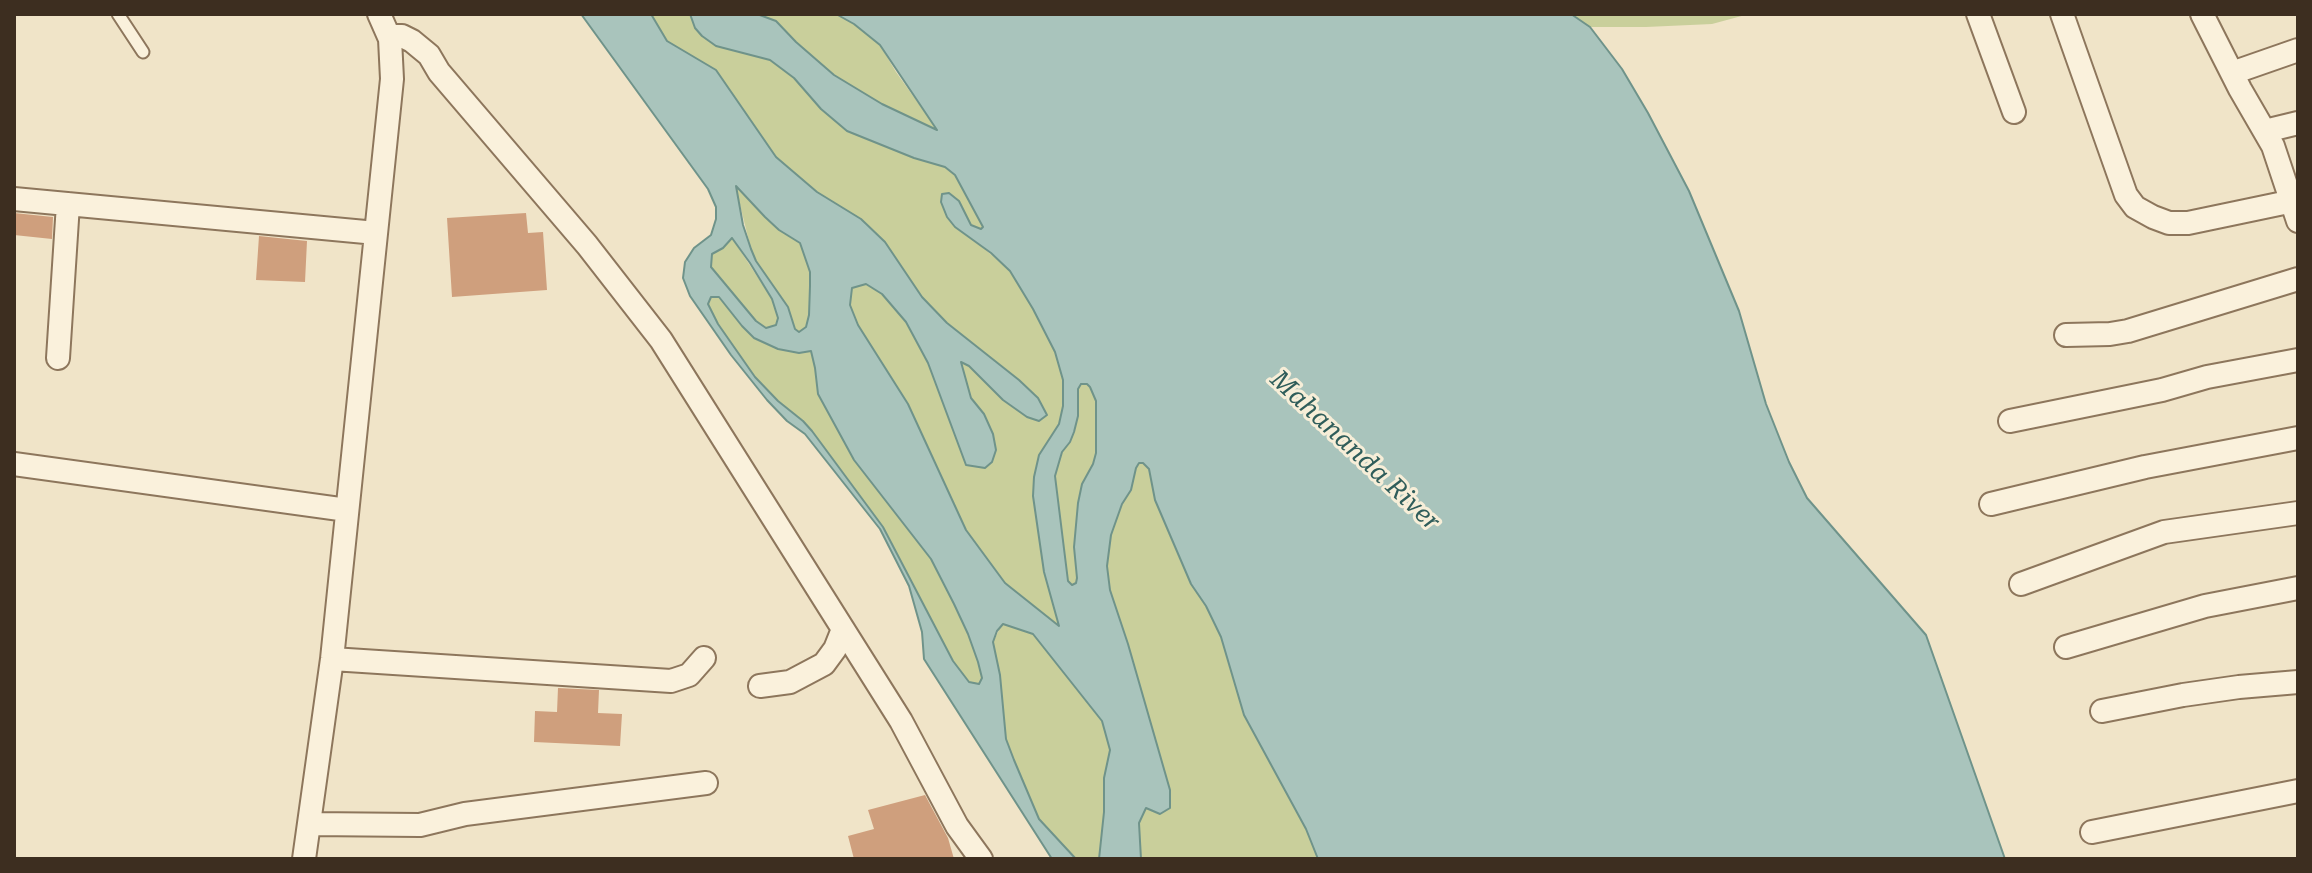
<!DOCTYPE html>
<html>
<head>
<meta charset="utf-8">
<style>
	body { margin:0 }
	#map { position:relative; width:2312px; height:873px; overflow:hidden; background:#f0e4c8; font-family:"Roboto Serif",serif }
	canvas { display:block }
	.frame { position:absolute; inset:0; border:16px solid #3d2e20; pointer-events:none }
</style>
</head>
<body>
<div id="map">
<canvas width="2312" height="873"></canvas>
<div class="frame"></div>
</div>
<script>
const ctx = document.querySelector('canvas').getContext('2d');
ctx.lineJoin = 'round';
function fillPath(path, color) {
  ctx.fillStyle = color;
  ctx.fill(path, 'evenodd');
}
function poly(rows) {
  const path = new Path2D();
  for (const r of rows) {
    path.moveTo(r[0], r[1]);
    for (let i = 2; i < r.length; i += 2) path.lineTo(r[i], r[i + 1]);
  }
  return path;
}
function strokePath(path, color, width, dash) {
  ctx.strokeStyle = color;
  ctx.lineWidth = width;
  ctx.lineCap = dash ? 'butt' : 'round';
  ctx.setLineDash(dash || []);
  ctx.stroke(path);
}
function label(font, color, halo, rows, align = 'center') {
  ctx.font = font + ' "Roboto Serif",serif';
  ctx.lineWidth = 6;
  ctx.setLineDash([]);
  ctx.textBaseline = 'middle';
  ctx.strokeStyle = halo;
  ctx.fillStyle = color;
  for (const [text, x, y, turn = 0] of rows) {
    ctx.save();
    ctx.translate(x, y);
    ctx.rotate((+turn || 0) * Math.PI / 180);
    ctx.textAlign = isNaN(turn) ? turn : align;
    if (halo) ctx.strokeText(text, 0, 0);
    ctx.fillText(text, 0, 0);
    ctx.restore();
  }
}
fillPath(poly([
	[651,14,690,14,695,28,702,36,716,46,770,60,794,78,821,109,945,167,955,175,983,227,981,229,971,225,959,201,949,193,973,239,1010,271,1033,308,1055,352,1063,380,1063,406,1044,572,1060,627,1005,583,966,530,908,404,858,325,850,305,851,287,866,284,882,294,906,322,928,363,954,429,984,414,971,398,961,362,969,366,1003,400,1038,398,1019,380,947,323,922,297,885,242,861,219,817,192,776,157,716,70,667,41],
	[757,14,836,14,854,24,880,45,896,72,938,131,882,104,834,75,796,42,776,21],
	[1571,14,1749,14,1712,24,1646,27,1590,27],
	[735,185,765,217,779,230,800,243,810,272,810,286,809,315,806,327,799,332,795,329,791,321,788,307,756,261,751,249],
	[732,238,772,299,778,318,776,325,766,328,756,321,711,267,712,254,723,248],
	[719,296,742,326,753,338,777,349,811,351,815,368,818,394,854,460,931,559,954,604,968,634,978,662,982,678,979,684,969,682,953,661,883,527,812,431,803,421,778,401,755,377,718,324,708,304,711,297],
	[1081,384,1087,384,1090,387,1096,401,1096,453,1093,464,1082,484,1078,503,1074,547,1077,578,1076,583,1072,585,1068,581,1055,476,1062,452,1070,442,1074,432,1078,416,1078,389],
	[1139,463,1143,463,1149,469,1155,500,1175,548,1191,584,1206,606,1221,637,1230,669,1306,829,1318,859,1141,859,1139,823,1145,808,1160,813,1170,790,1128,644,1110,589,1107,566,1111,535,1122,504,1131,490,1136,468],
	[1002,624,1033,634,1102,721,1110,750,1104,778,1104,812,1099,859,1076,859,1039,819,1014,760,1006,739,993,642]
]), '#c9cf9b');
const water = poly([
	[581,14,651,14,667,41,716,70,776,157,817,192,861,219,885,242,922,297,947,323,1019,380,1038,398,1047,415,1039,421,1027,417,1003,400,969,366,961,362,971,398,984,414,993,434,996,450,992,462,985,468,966,465,928,363,906,322,882,294,866,284,852,288,850,305,858,325,908,404,966,530,1005,583,1059,626,1044,572,1033,496,1034,477,1039,455,1059,424,1063,406,1063,380,1055,352,1033,309,1010,271,991,253,955,227,947,217,941,202,942,194,949,193,959,201,971,225,981,229,983,227,955,175,945,167,914,158,847,131,821,109,794,78,770,60,716,46,702,36,695,28,690,14,757,14,776,21,796,42,834,75,882,104,937,130,880,45,854,24,836,14,1571,14,1590,27,1622,69,1648,113,1689,191,1739,311,1766,404,1789,462,1807,498,1926,635,2005,859,1318,859,1306,829,1244,715,1221,637,1206,606,1191,584,1155,500,1149,469,1143,463,1139,463,1136,468,1131,490,1122,504,1111,535,1107,566,1110,590,1128,644,1170,790,1170,808,1160,814,1146,808,1139,823,1141,859,1099,859,1104,812,1104,778,1110,750,1102,721,1033,634,1003,624,997,631,993,642,1000,675,1006,739,1014,760,1039,819,1076,859,1052,859,924,659,922,632,909,586,880,529,805,434,787,421,767,400,731,355,690,296,683,278,685,262,694,248,711,235,716,219,716,207,708,189,581,14],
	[736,186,765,217,779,230,800,243,810,272,810,286,809,315,806,327,799,332,795,329,788,307,756,261,751,249,743,225,736,186],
	[732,238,750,263,772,299,778,318,776,325,766,328,756,321,711,267,712,254,723,248,732,238],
	[711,297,719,297,742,326,754,338,778,349,799,353,811,351,815,368,818,394,854,460,931,559,954,604,968,634,978,662,982,678,979,684,969,682,953,661,883,527,812,431,803,421,778,401,755,377,718,324,708,304,711,297],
	[1081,384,1087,384,1090,387,1096,401,1096,453,1093,464,1082,484,1078,503,1074,547,1077,578,1076,583,1072,585,1068,581,1055,476,1062,452,1070,442,1074,432,1078,416,1078,389,1081,384]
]);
fillPath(water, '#a9c4bc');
strokePath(water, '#6f938a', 2);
fillPath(poly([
	[14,213,53,217,52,239,14,235],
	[526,213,528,233,543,232,547,290,452,297,447,218],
	[259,236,307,241,305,282,256,280],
	[558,688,599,690,598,713,622,714,620,746,534,742,535,711,557,712],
	[925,795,948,838,954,859,854,859,848,836,874,829,868,810]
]), '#cf9f7d');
const service = poly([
	[118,14,143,52]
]);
const minor = poly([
	[1978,14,2014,112],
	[2062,14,2126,195,2135,207,2153,217,2169,223,2188,223,2298,200],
	[2202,14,2240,89,2273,146,2298,221],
	[389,36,402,36,412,41,429,55,439,72,587,245,661,340,901,721,957,826,981,859],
	[2232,73,2298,50],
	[2265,131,2298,123],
	[14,199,376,233],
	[2066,335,2110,334,2128,331,2298,279],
	[58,358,68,204],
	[2010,421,2162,390,2207,377,2298,360],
	[14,464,347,510],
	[1991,504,2145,467,2298,438],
	[2021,584,2164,532,2298,513],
	[2066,647,2205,606,2298,588],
	[332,659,671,681,689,675,704,658],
	[760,686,790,682,824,664,835,649,843,629],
	[2102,711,2183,695,2239,687,2298,682],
	[310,824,420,825,465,814,706,783],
	[2092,832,2298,791],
	[304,859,332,659,392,79,390,39,379,14]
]);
strokePath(service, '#8d765c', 15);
strokePath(minor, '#8d765c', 26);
strokePath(service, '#faf1dc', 11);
strokePath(minor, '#faf1dc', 22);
label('italic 26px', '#2f5d5a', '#f7eed8', [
	["Mahananda River",1355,451,43]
]);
</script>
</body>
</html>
